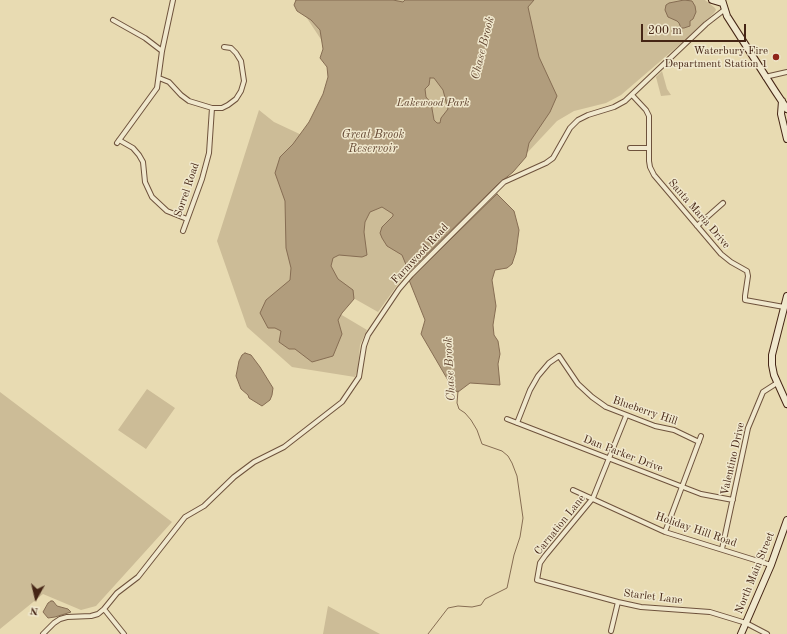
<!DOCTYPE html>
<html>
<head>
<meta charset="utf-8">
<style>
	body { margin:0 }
	#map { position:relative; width:787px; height:634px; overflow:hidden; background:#e8dbb2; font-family:"Old Standard TT",serif }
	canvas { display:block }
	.north { position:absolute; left:16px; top:578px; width:40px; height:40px; -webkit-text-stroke:3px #f0e8cd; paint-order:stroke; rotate:188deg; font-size:11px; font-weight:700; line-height:16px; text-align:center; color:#452515 }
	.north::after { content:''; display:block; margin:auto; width:14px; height:18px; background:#452515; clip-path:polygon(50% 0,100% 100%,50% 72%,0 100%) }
	.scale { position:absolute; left:641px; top:24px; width:105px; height:18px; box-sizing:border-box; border:2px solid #452515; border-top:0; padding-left:5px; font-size:12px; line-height:14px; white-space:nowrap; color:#452515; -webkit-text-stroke:3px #f0e8cd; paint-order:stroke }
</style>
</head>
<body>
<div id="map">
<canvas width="787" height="634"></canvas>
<div class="north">N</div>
<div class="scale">200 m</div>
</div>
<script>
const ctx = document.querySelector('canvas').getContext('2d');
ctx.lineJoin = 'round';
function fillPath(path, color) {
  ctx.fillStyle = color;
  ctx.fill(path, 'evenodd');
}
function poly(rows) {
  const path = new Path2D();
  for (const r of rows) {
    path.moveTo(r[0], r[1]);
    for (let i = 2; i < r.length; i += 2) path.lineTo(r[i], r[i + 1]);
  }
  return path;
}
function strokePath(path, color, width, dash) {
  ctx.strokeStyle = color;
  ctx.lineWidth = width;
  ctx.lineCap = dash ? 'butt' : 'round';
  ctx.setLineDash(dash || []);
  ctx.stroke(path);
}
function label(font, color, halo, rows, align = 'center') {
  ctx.font = font + ' "Old Standard TT",serif';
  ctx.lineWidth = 3;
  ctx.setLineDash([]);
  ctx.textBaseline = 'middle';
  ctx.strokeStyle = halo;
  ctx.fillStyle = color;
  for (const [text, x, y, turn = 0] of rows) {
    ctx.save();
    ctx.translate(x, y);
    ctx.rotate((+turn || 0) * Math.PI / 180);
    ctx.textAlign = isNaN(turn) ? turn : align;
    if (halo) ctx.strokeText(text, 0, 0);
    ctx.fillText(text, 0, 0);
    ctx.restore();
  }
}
fillPath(poly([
	[295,0,705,0,715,8,716,10,714,13,693,33,621,95,606,103,574,111,557,121,512,169,406,273,378,312,332,286,330,308,367,330,360,345,358,369,355,377,292,367,247,327,217,241,259,110,274,122,306,137,334,75,324,44],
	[662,71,667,89,671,95,661,96,656,77],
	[147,389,175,408,146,449,118,430],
	[0,392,172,522,96,606,81,610,43,594,0,629],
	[328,606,350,618,380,634,323,634]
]), '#ccbc97');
const water = poly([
	[296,0,393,0,403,2,405,0,534,0,528,7,539,57,557,96,550,112,529,143,526,157,513,172,497,185,409,272,402,255,387,246,382,238,380,233,382,227,393,216,393,214,382,207,370,212,365,222,364,232,367,255,362,257,339,255,333,258,331,266,338,279,353,290,354,299,342,313,338,320,342,334,333,356,312,362,295,349,289,349,279,342,281,331,275,328,268,328,260,313,266,300,290,280,291,268,286,248,285,201,275,173,280,157,293,144,309,122,323,94,328,77,327,67,320,58,323,49,320,30,311,20,297,11,294,5,296,0],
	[430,78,434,78,443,90,448,109,441,118,440,123,437,123,434,120,431,103,426,97,425,89,429,85,430,78],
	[684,0,692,1,695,6,696,12,693,19,690,21,690,26,684,28,681,28,679,23,677,21,668,17,665,10,666,5,669,3,684,0],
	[497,194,514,211,519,230,516,252,512,264,507,268,495,270,492,280,496,306,493,325,494,335,498,341,500,354,498,364,500,385,470,383,458,392,451,389,449,382,421,334,425,320,409,280,497,194],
	[245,353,251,355,260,367,273,388,272,395,270,400,262,406,249,398,248,395,241,389,236,376,239,361,242,355,245,353],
	[51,601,53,601,57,606,68,609,71,612,55,617,48,618,43,612,48,603,51,601]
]);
fillPath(water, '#b19d7d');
strokePath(water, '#866d53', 1);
strokePath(poly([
	[428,634,448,608,458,606,472,607,481,605,485,599,507,588,514,555,520,537,523,518,517,476,512,463,508,456,502,451,482,444,477,430,471,420,465,413,459,409,457,403,458,391]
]), '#866d53', 1);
const street = poly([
	[113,20,145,38,162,51],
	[765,77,787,72],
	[159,78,169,82,181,95,189,101,212,108,222,108,228,105,236,99,241,91,244,81,241,61,236,53,231,48,224,47],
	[632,95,646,110,649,116,649,161,650,167,654,175,721,254,731,262,747,271,748,276,745,296,745,300,784,307],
	[119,140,133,148,139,155,143,162,145,182,152,197,167,211,187,219],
	[117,143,157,88,162,51,173,0],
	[630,148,649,148],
	[697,226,723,203],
	[183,231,202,179,209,153,212,108],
	[626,416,593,498,545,556,540,563,537,580,618,602,641,607,710,612,746,623,767,634],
	[507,419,701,494,733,500],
	[517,423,530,390,538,376,549,363,559,356,578,384,592,397,606,407,655,426,674,430,699,442],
	[573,490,665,532,771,565],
	[665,532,701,436],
	[722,549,748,428,763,392,777,383],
	[104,609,124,634],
	[611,631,618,602],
	[43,634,54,623,60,619,67,617,91,616,98,614,104,609,117,593,138,577,185,517,204,506,234,477,254,462,284,447,342,402,359,377,364,346,368,335,399,289,411,275,504,182,546,163,553,158,570,128,578,120,588,115,614,107,625,101,706,24,724,10]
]);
const secondary = poly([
	[712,0,722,3],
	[722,0,727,16,775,91,787,109],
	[782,101,781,114,787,139],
	[787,296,772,355,772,365,774,375,787,404],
	[741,634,771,565,787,520]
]);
strokePath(street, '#6e523c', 6);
strokePath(secondary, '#452515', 8);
strokePath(street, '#f0e8cd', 4);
strokePath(secondary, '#f0e8cd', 6);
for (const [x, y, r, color] of [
	[776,57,4,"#8f2418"]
]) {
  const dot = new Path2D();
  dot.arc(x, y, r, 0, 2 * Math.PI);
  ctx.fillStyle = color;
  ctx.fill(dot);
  strokePath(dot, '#f0e8cd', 1.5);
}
label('11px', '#452515', '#f0e8cd', [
	["Waterbury Fire",768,51],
	["Department Station 1",768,64]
], 'right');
label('italic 11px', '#60432f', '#f0e8cd', [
	["Lakewood Park",433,103]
]);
label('11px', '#452515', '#f0e8cd', [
	["Sorrel Road",187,190,-71],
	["Santa Maria Drive",699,214,49],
	["Farmwood Road",420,254,-47],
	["Blueberry Hill",645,411,19],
	["Dan Parker Drive",623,454,21],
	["Valentino Drive",733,459,-77],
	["Carnation Lane",560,525,-51],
	["Holiday Hill Road",696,530,19],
	["North Main Street",755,573,-68],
	["Starlet Lane",653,597,7]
]);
label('italic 12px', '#654934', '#f0e8cd', [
	["Chase Brook",483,48,-76],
	["Great Brook",373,135],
	["Reservoir",373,149],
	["Chase Brook",450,369,-93]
]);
</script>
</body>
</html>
